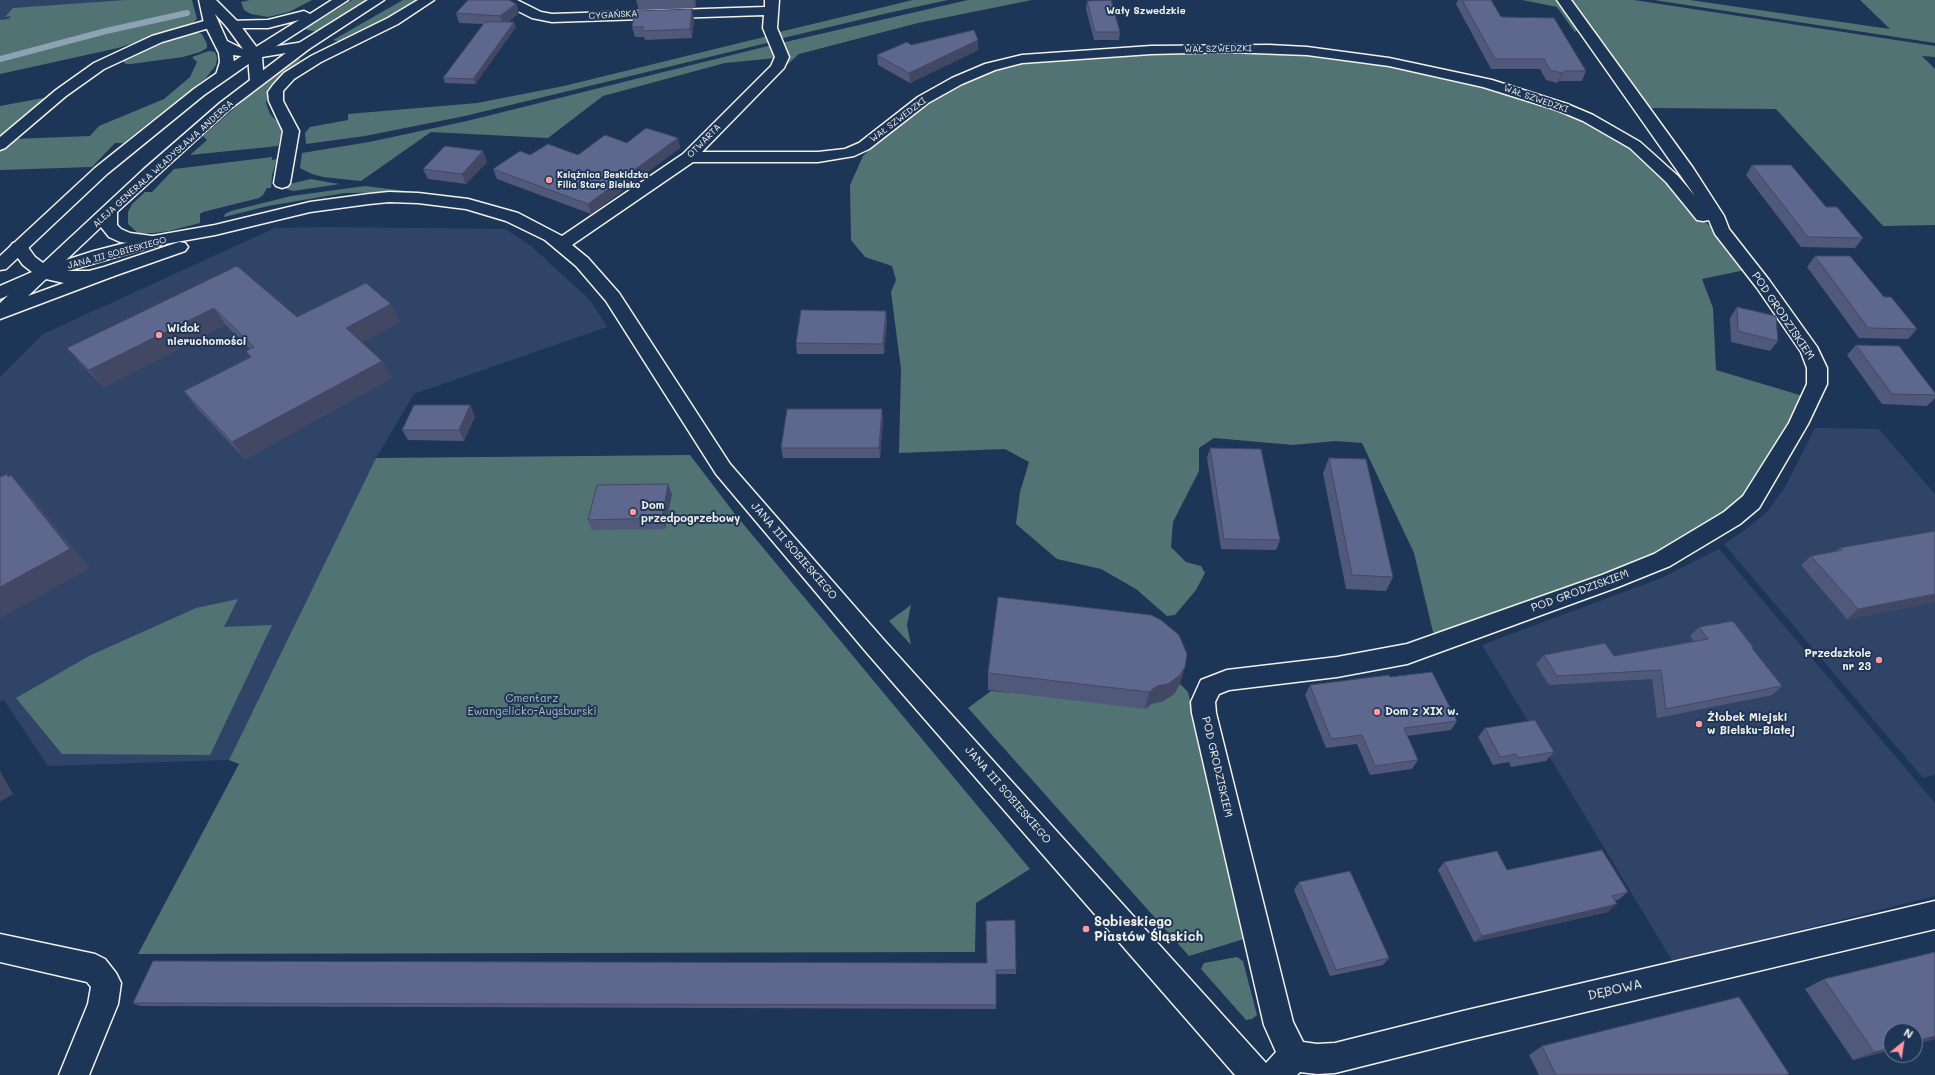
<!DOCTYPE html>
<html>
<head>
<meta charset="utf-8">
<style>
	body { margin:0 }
	#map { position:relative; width:1935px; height:1075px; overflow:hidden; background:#1d3557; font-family:Mali,sans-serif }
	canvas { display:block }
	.north { position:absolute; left:1883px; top:1023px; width:40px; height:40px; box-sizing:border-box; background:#1d3557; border:1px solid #738091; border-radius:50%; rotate:30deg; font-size:11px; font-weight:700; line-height:16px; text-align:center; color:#f4f1e8 }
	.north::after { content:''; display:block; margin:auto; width:14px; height:18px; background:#ff9aa2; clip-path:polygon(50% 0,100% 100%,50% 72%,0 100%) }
</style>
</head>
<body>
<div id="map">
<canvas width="1935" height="1075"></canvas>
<div class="north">N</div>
</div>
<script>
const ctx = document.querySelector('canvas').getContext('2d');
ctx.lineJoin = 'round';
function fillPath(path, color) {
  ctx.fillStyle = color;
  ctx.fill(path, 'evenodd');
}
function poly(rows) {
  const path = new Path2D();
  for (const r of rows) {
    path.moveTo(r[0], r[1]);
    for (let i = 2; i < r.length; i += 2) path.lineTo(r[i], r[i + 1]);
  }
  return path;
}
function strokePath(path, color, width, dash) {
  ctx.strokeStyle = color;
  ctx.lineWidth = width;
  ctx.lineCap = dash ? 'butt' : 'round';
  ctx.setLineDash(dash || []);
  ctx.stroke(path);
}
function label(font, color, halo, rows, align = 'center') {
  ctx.font = font + ' Mali,sans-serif';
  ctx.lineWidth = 4;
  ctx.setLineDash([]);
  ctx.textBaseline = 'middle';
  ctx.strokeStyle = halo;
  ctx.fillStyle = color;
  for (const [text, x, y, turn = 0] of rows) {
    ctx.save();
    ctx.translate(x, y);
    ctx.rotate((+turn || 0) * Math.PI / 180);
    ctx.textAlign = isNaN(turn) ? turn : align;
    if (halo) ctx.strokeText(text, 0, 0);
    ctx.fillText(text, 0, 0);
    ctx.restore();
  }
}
fillPath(poly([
	[0,0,163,0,0,21],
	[328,227,506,229,531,246,590,300,607,327,414,394,376,458,229,760,48,766,4,700,0,702,0,377,43,334,275,228],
	[1815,428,1879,429,1935,494,1935,775,1923,778,1724,544,1749,527,1768,511,1785,487],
	[1719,549,1935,803,1935,896,1673,962,1482,645,1661,578]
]), '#304468');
fillPath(poly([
	[126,0,192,0,197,19,192,24,118,48,0,74,0,20,9,19,11,16,5,17,13,8],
	[250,0,312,0,289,12,268,17,251,14,244,10,241,2],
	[352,0,366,0,316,32,305,29],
	[403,0,420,0,388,20,343,43,333,40],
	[913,0,948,0,888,13,779,39,775,33],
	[968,0,1032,0,918,23,799,54,788,64,785,60,781,43],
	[1522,0,1560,0,1580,28,1575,32,1557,7],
	[1568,0,1634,0,1935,46,1935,57,1922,56,1935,69,1935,225,1883,226,1776,109,1645,108],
	[1654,0,1690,0,1890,29,1860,0,1935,0,1935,43],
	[195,32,202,34,207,44,207,48,200,52,183,57,131,64,126,64,122,61,122,59,162,41],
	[768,36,771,42,465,116,365,136,306,144,305,133,310,127,348,120,348,114,477,103,564,86],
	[772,45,776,58,725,63,603,96,548,138,431,132,361,181,323,177,312,174,300,168,302,153,369,142,467,121],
	[209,51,215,52,217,58,216,65,206,78,123,143,115,143,92,167,0,170,0,150,13,139,90,136,99,126,164,99,190,77,197,62,192,57],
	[1270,51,1346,58,1444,75,1545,104,1608,131,1652,163,1697,214,1715,231,1745,270,1702,279,1713,308,1716,370,1803,396,1792,421,1743,498,1727,513,1657,554,1607,576,1434,636,1414,553,1362,443,1335,441,1293,445,1214,438,1199,448,1199,471,1173,522,1171,547,1186,562,1201,566,1205,573,1196,590,1175,615,1167,616,1136,589,1101,569,1057,559,1016,524,1020,492,1029,462,1005,449,899,453,901,369,891,292,896,280,892,266,865,257,851,240,850,185,863,156,888,132,938,94,989,71,1029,61,1117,54],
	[298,59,301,59,270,89,268,95,266,103,270,114,281,126,281,135,278,146,190,155,207,140,203,136,245,99],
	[43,98,49,98,0,141,0,106],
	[272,157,272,160,277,159,272,175,271,188,267,188,263,195,259,198,203,212,200,214,200,223,169,231,154,233,138,233,128,224,128,212,132,204,145,192,152,192,174,169],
	[311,179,327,182,340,184,293,191,284,188,290,184],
	[365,186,414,192,344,193,268,206,224,217,225,214,231,211,291,196],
	[690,455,735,514,1030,869,976,903,975,952,138,954,239,764,229,760,376,458],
	[238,599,224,627,272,625,210,755,62,754,16,698,89,656,196,608],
	[911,605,907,625,911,645,889,621],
	[1180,684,1188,692,1247,938,1189,956,968,708,991,691,1147,705,1163,701,1174,694],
	[1237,957,1243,961,1257,1015,1252,1019,1246,1020,1201,969,1204,963]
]), '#527373');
strokePath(poly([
	[0,59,106,31,187,13]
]), '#8da3b3', 6);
const minor = poly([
	[418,0,434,0,398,24,321,62,294,79,283,91,283,101,299,131,290,183,288,186,282,188,276,186,274,183,283,131,269,101,268,92,273,85,284,73,311,56,388,18,418,0],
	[500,0,517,0,541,12,552,14,765,7,765,0,779,0,777,28,789,57,784,68,702,152,818,152,845,149,859,143,918,97,952,78,985,64,1022,55,1151,46,1269,45,1307,47,1389,58,1492,80,1567,104,1593,115,1640,142,1678,176,1695,196,1557,0,1571,0,1693,168,1724,216,1729,229,1769,280,1817,347,1827,368,1827,384,1808,424,1759,508,1740,524,1670,566,1618,587,1407,664,1337,677,1229,690,1219,694,1215,702,1216,713,1293,1022,1303,1042,1317,1044,1335,1043,1463,1011,1935,901,1935,929,1463,1041,1335,1073,1317,1074,1300,1072,1297,1075,1235,1075,867,653,716,474,606,301,576,266,545,240,506,221,466,209,418,203,389,202,369,204,310,212,215,235,154,246,67,271,89,271,104,267,179,242,185,243,188,247,185,251,114,276,89,281,64,283,46,279,0,299,0,286,32,272,23,265,10,247,13,243,19,242,25,243,35,257,47,266,94,251,153,236,215,225,310,202,369,194,389,192,418,193,468,199,518,213,562,236,683,154,771,66,775,57,763,28,764,15,552,22,532,18,502,3,500,0],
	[1228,52,1307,55,1389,66,1483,87,1557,110,1583,121,1630,148,1666,182,1697,220,1703,221,1709,220,1715,234,1757,288,1801,352,1807,368,1807,384,1789,423,1743,496,1724,512,1654,554,1602,575,1407,644,1337,657,1227,670,1201,680,1191,702,1192,713,1264,1025,1276,1052,1266,1063,883,639,730,464,619,293,588,258,572,245,693,162,818,162,854,156,869,149,928,103,962,84,995,70,1022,63,1151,54,1228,52],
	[211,19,216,20,218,23,216,26,162,42,104,69,66,96,5,148,0,150,0,137,56,90,94,63,152,36,211,19],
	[0,934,95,954,105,959,116,973,121,983,118,1004,89,1075,59,1075,88,1004,91,987,87,982,0,962,0,934]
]);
const tertiary = poly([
	[199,0,216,0,237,21,258,49,304,42,309,43,311,46,309,49,304,50,262,57,264,81,262,84,257,85,252,84,250,81,248,57,233,55,234,62,230,75,228,78,223,79,218,78,216,75,220,62,219,53,204,23,199,0],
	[215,14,227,27,243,49,227,41,215,14]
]);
const secondary = poly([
	[332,0,348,0,250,63,204,95,107,174,6,269,0,270,0,256,95,168,194,89,240,57,299,20,268,28,232,28,227,27,225,24,227,21,268,20,304,11,310,14,332,0],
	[368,0,384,0,309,49,230,109,117,212,117,225,121,229,130,233,159,237,162,241,159,245,153,246,120,242,109,237,101,227,28,296,108,267,114,268,117,272,114,276,0,319,0,303,143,170,220,103,299,43,368,0]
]);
strokePath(minor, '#f4f1e8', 3);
strokePath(tertiary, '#f4f1e8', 3);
strokePath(secondary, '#f4f1e8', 3);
fillPath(minor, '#1d3557');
fillPath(tertiary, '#1d3557');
fillPath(secondary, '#1d3557');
fillPath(poly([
	[636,0,696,0,695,8,639,10],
	[1458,0,1491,0,1501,17,1586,71,1582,81,1559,81,1557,83,1546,80,1540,69,1491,69,1456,4],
	[1087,1,1120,32,1119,40,1094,40,1086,9],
	[516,4,519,13,508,22,516,27,475,84,445,83,443,78,483,24,459,23,456,13],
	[694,19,692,38,645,40,644,37,635,37,632,27],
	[978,40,978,50,910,83,878,65,877,55],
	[678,138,680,148,591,214,497,179,493,169,530,155,578,155,627,143],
	[483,151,487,162,466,184,428,179,423,169],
	[1752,165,1826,207,1863,238,1855,248,1801,247,1746,175],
	[1815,256,1884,297,1917,329,1908,339,1859,338,1807,267],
	[237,266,297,317,400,322,362,342,382,361,392,378,245,459,197,408,184,391,250,357,246,351,250,349,226,325,104,387,82,365,67,348],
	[1737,307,1778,341,1770,351,1731,342,1730,318],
	[886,311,887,321,884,354,797,354,796,343],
	[1856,345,1935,393,1935,398,1927,406,1882,404,1847,355],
	[470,405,475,416,464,441,408,440,402,430],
	[883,419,880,458,783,458,781,448],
	[1210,448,1280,540,1276,550,1221,549,1207,458],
	[1329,458,1393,577,1386,591,1346,589,1323,473],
	[672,494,665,529,592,530,588,520],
	[1935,531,1935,602,1847,619,1801,565,1811,556,1836,551,1839,548],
	[1699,627,1752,649,1782,686,1772,695,1657,718,1652,679,1549,685,1536,664,1544,655,1614,656,1694,641,1690,636],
	[988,673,1180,684,1174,694,1163,701,1153,703,1145,709,988,690],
	[1390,677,1457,721,1451,730,1407,736,1418,760,1412,769,1370,775,1357,744,1326,748,1305,695,1310,685],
	[1485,728,1554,752,1546,761,1511,767,1509,762,1493,765,1478,737],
	[1444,862,1507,870,1628,892,1618,900,1615,900,1608,912,1474,942,1438,870],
	[1299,882,1389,958,1383,965,1330,976,1294,890],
	[1935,952,1935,1039,1915,1044,1915,1031,1891,1050,1853,1060,1805,989,1824,979],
	[153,961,1016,970,1016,974,996,974,996,1009,140,1006,133,1003],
	[1542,1046,1787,1075,1539,1075,1529,1055]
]), '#51597a');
fillPath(poly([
	[694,0,696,0,695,8],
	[516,4,519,13,503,26,500,16],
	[692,9,694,19,692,38,690,29],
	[514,22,516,27,475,84,473,79],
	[978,40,978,50,910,83,909,73],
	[1564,71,1559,81,1557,83,1562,73],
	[678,138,680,148,591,214,588,204],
	[483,151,487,162,466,184,462,174],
	[391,304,400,322,356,345,346,328],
	[214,308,226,325,104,387,89,370],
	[886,311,887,321,884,354,883,344],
	[382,361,392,378,245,459,232,442],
	[470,405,475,416,464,441,459,430],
	[882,409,883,419,880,458,879,448],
	[7,474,20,487,11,475,30,495,90,568,0,618,0,587,8,477],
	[668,484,672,494,665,529,662,518],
	[1935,594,1935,602,1847,619,1858,609],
	[1185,667,1180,684,1174,694,1163,701,1153,703,1145,709,1149,692],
	[0,771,13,794,0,802],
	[1617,904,1608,912,1474,942,1482,936],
	[1935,1036,1935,1039,1915,1044,1915,1041],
	[1891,1048,1891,1050,1853,1060,1874,1052]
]), '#424863');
const building = poly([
	[468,0,509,0,516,4,500,16,456,13,468,0],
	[1111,0,1120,32,1095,32,1087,1,1111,0],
	[1462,0,1491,0,1501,17,1554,18,1586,71,1564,71,1562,73,1550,70,1544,59,1495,59,1462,0],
	[692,9,690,29,642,31,643,27,632,27,635,11,692,9],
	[485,22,514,22,473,79,443,78,485,22],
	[974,30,978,40,909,73,877,55,907,42,911,45,974,30],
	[646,128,678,138,588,204,493,169,520,151,530,155,548,144,578,155,605,135,627,143,646,128],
	[445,146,483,151,462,174,423,169,445,146],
	[1752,165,1791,165,1826,207,1837,207,1863,238,1808,237,1752,165],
	[1815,256,1850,256,1884,297,1891,297,1917,329,1868,328,1815,256],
	[237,266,297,317,366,283,391,304,346,328,382,361,232,442,184,391,251,357,246,351,254,347,214,308,89,370,67,348,237,266],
	[1737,307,1776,316,1778,341,1738,331,1737,307],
	[801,310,886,311,883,344,796,343,801,310],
	[1856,345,1899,346,1935,393,1935,395,1892,394,1856,345],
	[414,405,470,405,459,430,402,430,414,405],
	[787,409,882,409,879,448,781,448,787,409],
	[1210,448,1261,449,1280,540,1224,539,1210,448],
	[1329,458,1366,459,1393,577,1352,575,1329,458],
	[7,474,8,477,11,475,70,549,0,587,0,477,7,474],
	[668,484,662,518,588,520,597,485,668,484],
	[1935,531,1935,594,1858,609,1811,556,1842,550,1839,548,1935,531],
	[998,597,1151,615,1161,620,1179,635,1187,654,1185,667,1179,676,1168,684,1157,686,1149,692,988,673,998,597],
	[1733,621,1753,647,1752,648,1782,686,1666,709,1661,670,1557,676,1544,655,1605,643,1614,656,1708,639,1699,627,1733,621],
	[1432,672,1457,721,1404,728,1418,760,1375,766,1362,735,1331,739,1310,685,1389,675,1390,677,1432,672],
	[1535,720,1554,752,1518,758,1516,754,1500,757,1485,728,1535,720],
	[1602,850,1628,892,1612,896,1617,904,1482,936,1444,862,1497,851,1507,870,1602,850],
	[1350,871,1389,958,1336,970,1299,882,1350,871],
	[1015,920,1016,970,996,970,996,1005,133,1003,153,961,987,963,986,921,1015,920],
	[1935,952,1935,1036,1915,1041,1915,1031,1891,1031,1891,1048,1874,1052,1824,979,1935,952],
	[1739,997,1789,1074,1785,1075,1556,1075,1542,1046,1739,997]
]);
fillPath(building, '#5e678e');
strokePath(building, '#424863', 1);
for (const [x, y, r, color] of [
	[549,180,4,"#ff9aa2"],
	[159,335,4,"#ff9aa2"],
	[633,512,4,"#ff9aa2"],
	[1879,660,4,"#ff9aa2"],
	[1377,712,4,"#ff9aa2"],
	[1699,724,4,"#ff9aa2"],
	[1086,929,4,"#ff9aa2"]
]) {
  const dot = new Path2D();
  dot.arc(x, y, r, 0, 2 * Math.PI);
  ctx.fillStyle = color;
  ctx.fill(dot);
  strokePath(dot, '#1d3557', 1.5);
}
label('9px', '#f4f1e8', '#1d3557', [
	["CYGAŃSKA",613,15,-3],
	["WAŁ SZWEDZKI",1218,49,-1],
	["WAŁ SZWEDZKI",1536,99,19],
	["WAŁ SZWEDZKI",898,120,-37],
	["OTWARTA",704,141,-45],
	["ALEJA GENERAŁA WŁADYSŁAWA ANDERSA",163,164,-42],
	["JANA III SOBIESKIEGO",117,253,-15]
]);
label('bold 9px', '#f4f1e8', '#1d3557', [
	["Książnica Beskidzka",557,175],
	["Filia Stare Bielsko",557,185]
], 'left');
label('bold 10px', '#f4f1e8', '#1d3557', [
	["Wały Szwedzkie",1146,11]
]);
label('11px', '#f4f1e8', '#1d3557', [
	["POD GRODZISKIEM",1783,316,56],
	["JANA III SOBIESKIEGO",794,551,49],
	["POD GRODZISKIEM",1580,591,-20],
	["POD GRODZISKIEM",1217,767,77],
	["JANA III SOBIESKIEGO",1008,795,49]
]);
label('bold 11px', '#f4f1e8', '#1d3557', [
	["Widok",167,329],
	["nieruchomości",167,342],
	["Dom",641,506],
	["przedpogrzebowy",641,519],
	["Przedszkole",1871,654,"right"],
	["nr 23",1871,667,"right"],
	["Dom z XIX w.",1385,712],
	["Żłobek Miejski",1707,718],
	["w Bielsku-Białej",1707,731]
], 'left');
label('11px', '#b3bfb9', '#1d3557', [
	["Cmentarz",532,699],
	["Ewangelicko-Augsburski",532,712]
]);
label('bold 13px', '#f4f1e8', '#1d3557', [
	["Sobieskiego",1094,922],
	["Piastów Śląskich",1094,937]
], 'left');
label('13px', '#f4f1e8', '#1d3557', [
	["DĘBOWA",1615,990,-13]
]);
</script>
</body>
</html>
